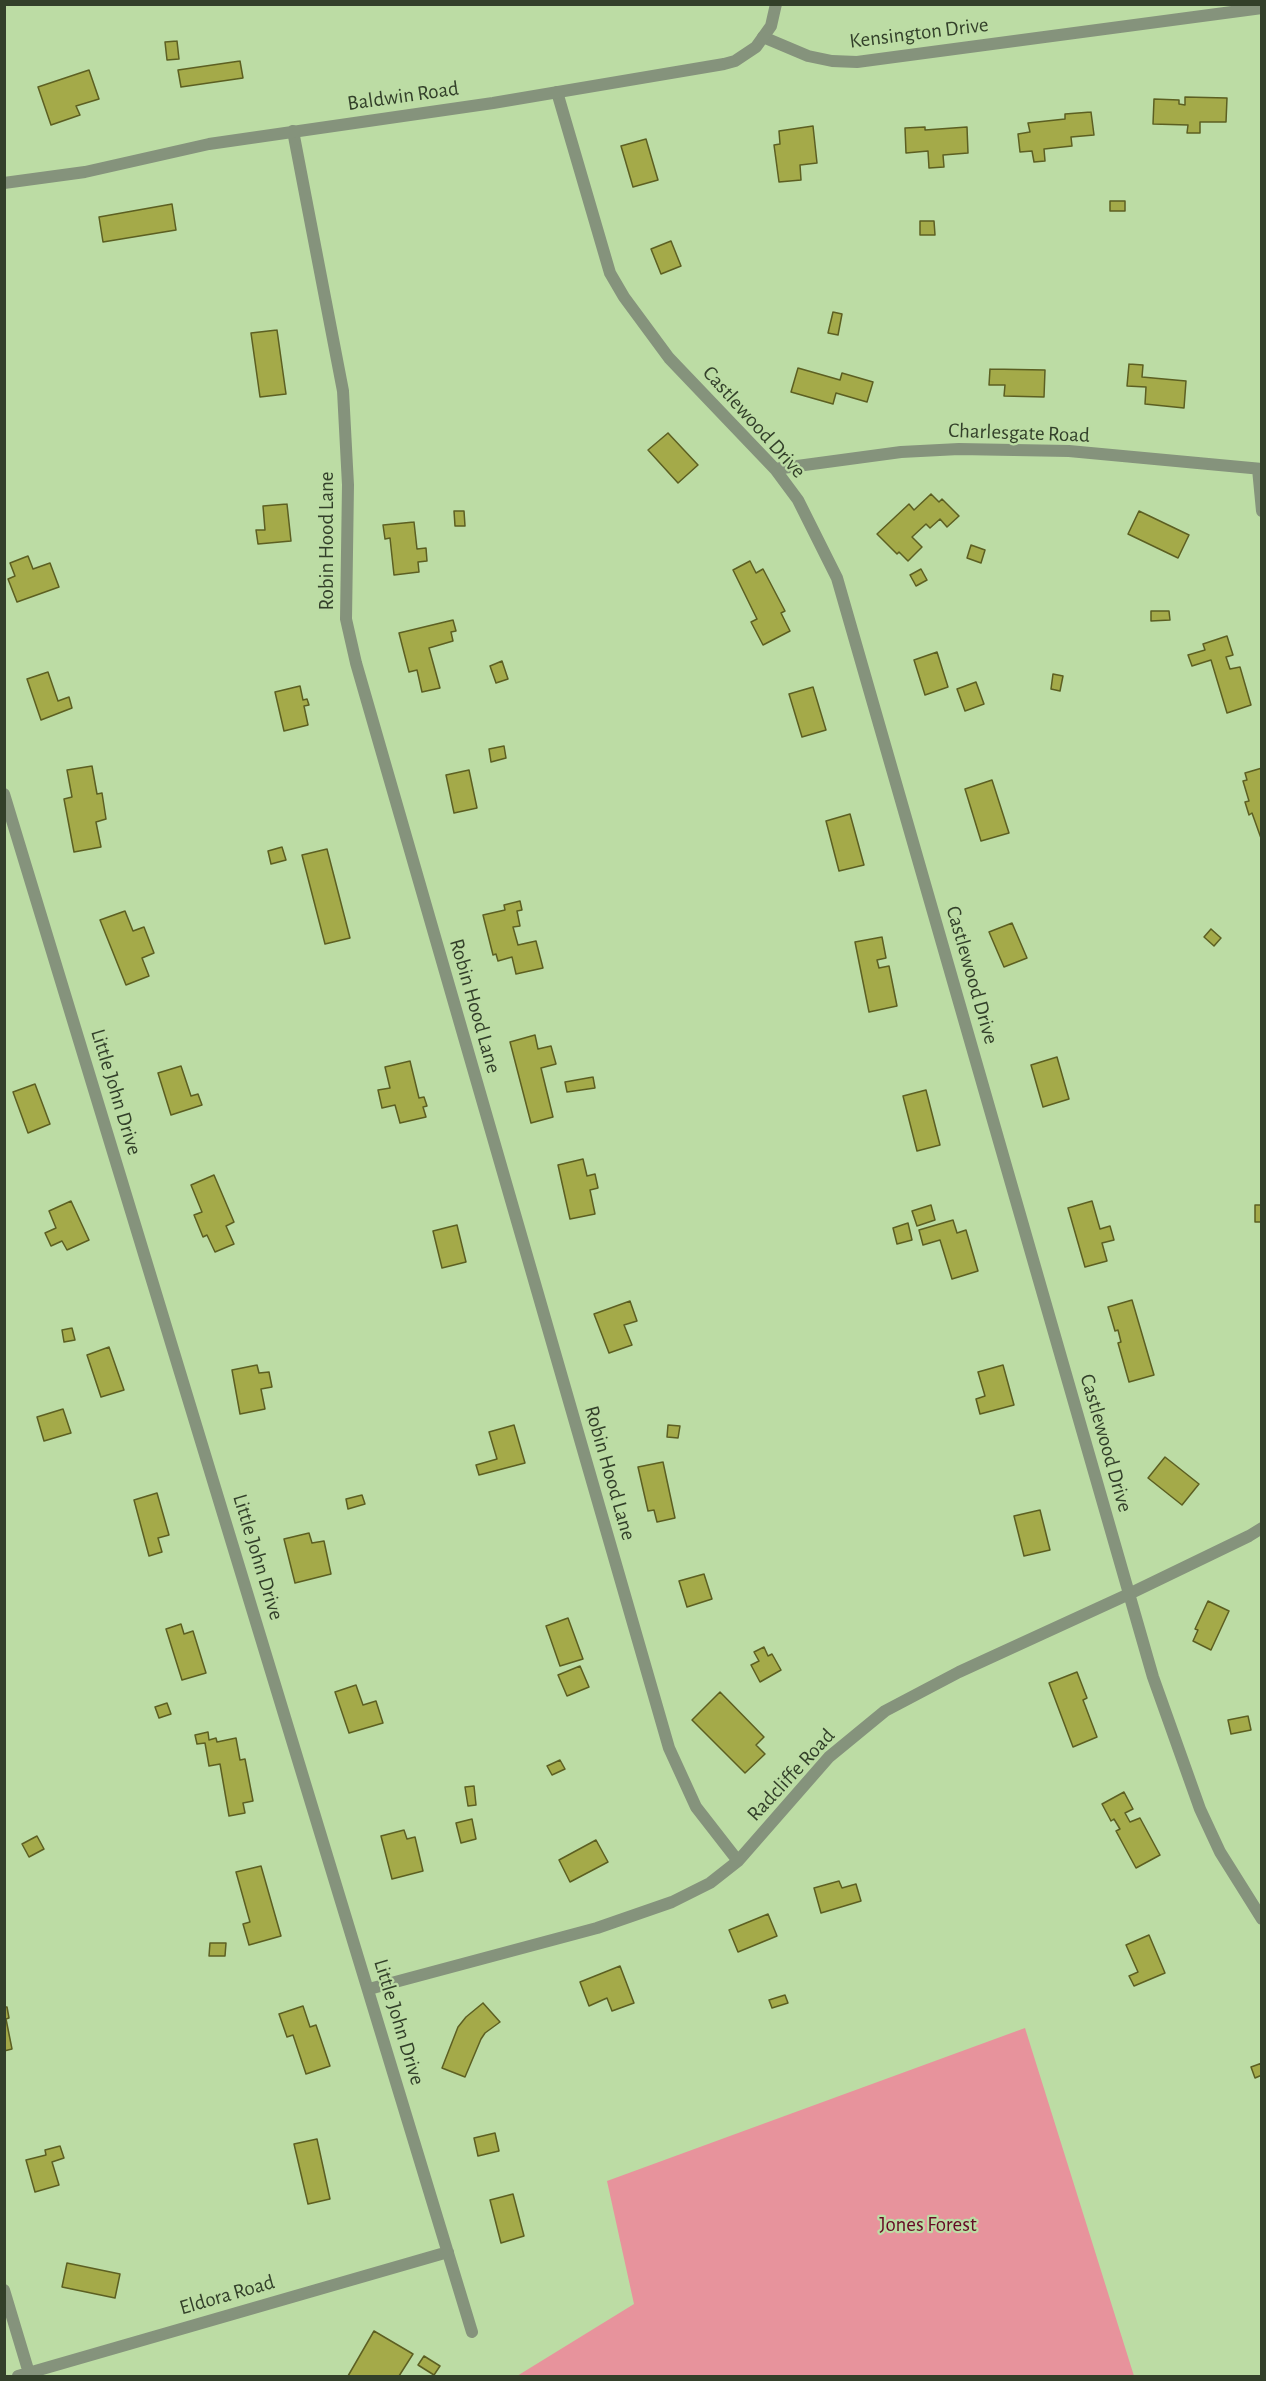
<!DOCTYPE html>
<html>
<head>
<meta charset="utf-8">
<style>
	body { margin:0 }
	#map { position:relative; width:1266px; height:2381px; overflow:hidden; background:#bcdca4; font-family:"Alegreya Sans",sans-serif }
	canvas { display:block }
	.frame { position:absolute; inset:0; border:6px solid #33402a; pointer-events:none }
</style>
</head>
<body>
<div id="map">
<canvas width="1266" height="2381"></canvas>
<div class="frame"></div>
</div>
<script>
const ctx = document.querySelector('canvas').getContext('2d');
ctx.lineJoin = 'round';
function fillPath(path, color) {
  ctx.fillStyle = color;
  ctx.fill(path, 'evenodd');
}
function poly(rows) {
  const path = new Path2D();
  for (const r of rows) {
    path.moveTo(r[0], r[1]);
    for (let i = 2; i < r.length; i += 2) path.lineTo(r[i], r[i + 1]);
  }
  return path;
}
function strokePath(path, color, width, dash) {
  ctx.strokeStyle = color;
  ctx.lineWidth = width;
  ctx.lineCap = dash ? 'butt' : 'round';
  ctx.setLineDash(dash || []);
  ctx.stroke(path);
}
function label(font, color, halo, rows, align = 'center') {
  ctx.font = font + ' "Alegreya Sans",sans-serif';
  ctx.lineWidth = 4.5;
  ctx.setLineDash([]);
  ctx.textBaseline = 'middle';
  ctx.strokeStyle = halo;
  ctx.fillStyle = color;
  for (const [text, x, y, turn = 0] of rows) {
    ctx.save();
    ctx.translate(x, y);
    ctx.rotate((+turn || 0) * Math.PI / 180);
    ctx.textAlign = isNaN(turn) ? turn : align;
    if (halo) ctx.strokeText(text, 0, 0);
    ctx.fillText(text, 0, 0);
    ctx.restore();
  }
}
fillPath(poly([
	[1025,2028,1134,2376,517,2376,634,2304,607,2181]
]), '#e7939c');
const building = poly([
	[177,41,179,59,167,60,165,42,177,41],
	[240,61,243,78,181,87,178,70,240,61],
	[89,70,99,99,76,106,80,115,51,125,38,87,89,70],
	[1185,97,1227,98,1226,122,1200,122,1200,133,1187,133,1188,125,1153,124,1154,99,1179,100,1179,104,1185,105,1185,97],
	[1091,112,1094,135,1071,137,1072,146,1044,149,1045,161,1034,162,1032,151,1020,152,1018,134,1030,132,1028,123,1065,119,1065,114,1091,112],
	[813,126,817,163,800,165,801,180,779,182,774,145,780,144,779,131,813,126],
	[925,127,925,130,967,127,968,153,943,155,944,167,929,168,928,151,906,153,905,128,925,127],
	[646,139,658,180,633,187,621,146,646,139],
	[1110,201,1125,201,1125,211,1110,211,1110,201],
	[172,204,176,230,103,242,99,217,172,204],
	[920,221,934,221,935,235,920,235,920,221],
	[671,241,681,266,661,274,651,249,671,241],
	[833,312,842,314,838,335,828,333,833,312],
	[277,330,286,394,260,397,251,333,277,330],
	[1129,364,1143,365,1142,377,1186,381,1184,408,1145,404,1146,387,1127,386,1129,364],
	[798,368,840,380,842,373,873,382,867,402,836,393,833,404,791,392,798,368],
	[990,369,1045,370,1044,397,1004,396,1005,385,989,385,990,369],
	[668,433,698,465,678,483,648,450,668,433],
	[931,494,939,502,942,499,959,516,947,527,940,519,930,528,926,524,912,537,922,547,908,561,899,552,897,554,877,534,909,504,914,510,931,494],
	[287,504,291,541,258,544,256,530,265,530,263,506,287,504],
	[454,511,464,511,465,526,455,526,454,511],
	[1139,511,1189,535,1178,558,1128,534,1139,511],
	[414,522,417,549,426,548,427,561,418,562,419,572,394,575,390,538,385,539,383,525,414,522],
	[971,545,985,550,981,563,967,558,971,545],
	[28,556,33,569,50,563,59,587,17,602,8,579,15,576,10,563,28,556],
	[750,561,756,573,763,569,785,611,781,613,790,631,763,645,751,622,757,619,733,570,750,561],
	[921,569,927,580,916,586,910,575,921,569],
	[1151,611,1169,611,1170,620,1151,621,1151,611],
	[453,620,456,631,451,632,453,641,429,648,440,688,422,692,417,670,409,672,399,633,453,620],
	[1227,636,1233,655,1226,657,1230,669,1240,667,1251,705,1227,713,1211,660,1192,666,1188,655,1205,650,1203,644,1227,636],
	[937,652,948,687,925,695,914,660,937,652],
	[502,661,508,679,496,683,490,666,502,661],
	[48,672,58,701,69,697,72,708,41,720,27,679,48,672],
	[1053,674,1063,676,1060,691,1051,689,1053,674],
	[976,682,984,704,965,711,957,689,976,682],
	[300,686,303,700,307,699,309,705,304,706,308,725,284,731,275,692,300,686],
	[813,687,826,730,802,737,789,694,813,687],
	[504,746,506,758,491,762,489,749,504,746],
	[92,766,97,794,102,793,106,819,96,822,101,847,74,852,64,799,72,797,67,770,92,766],
	[1262,768,1262,841,1252,813,1249,815,1245,802,1249,801,1243,781,1247,780,1245,773,1262,768],
	[469,770,477,808,454,813,446,775,469,770],
	[992,780,1009,833,981,841,965,789,992,780],
	[850,814,864,865,839,871,826,821,850,814],
	[282,847,286,860,271,864,268,851,282,847],
	[327,849,350,938,325,944,302,855,327,849],
	[520,901,522,910,517,911,520,926,513,927,518,945,536,941,543,968,516,974,512,957,498,961,496,954,493,955,483,915,505,910,504,905,520,901],
	[125,911,133,931,144,927,154,953,142,958,149,976,126,985,100,920,125,911],
	[1012,923,1027,958,1004,967,989,932,1012,923],
	[1211,929,1221,938,1214,946,1204,937,1211,929],
	[882,937,886,958,877,960,879,968,889,966,897,1006,869,1012,855,942,882,937],
	[535,1035,538,1049,551,1046,556,1064,541,1068,553,1117,531,1123,510,1042,535,1035],
	[1057,1057,1069,1099,1043,1107,1031,1065,1057,1057],
	[410,1061,419,1098,424,1097,427,1106,423,1107,426,1117,400,1123,395,1105,382,1108,378,1090,390,1088,385,1067,410,1061],
	[181,1066,191,1096,198,1094,202,1105,171,1115,158,1073,181,1066],
	[593,1077,595,1088,567,1092,565,1082,593,1077],
	[35,1084,50,1124,28,1133,13,1092,35,1084],
	[926,1090,940,1145,917,1151,903,1096,926,1090],
	[583,1159,587,1176,595,1174,598,1188,590,1190,595,1214,570,1219,558,1165,583,1159],
	[214,1175,234,1222,226,1226,234,1244,215,1252,207,1235,203,1237,194,1215,202,1212,191,1185,214,1175],
	[71,1201,89,1240,67,1250,62,1241,51,1246,45,1233,56,1228,49,1211,71,1201],
	[1092,1201,1100,1229,1110,1226,1114,1240,1102,1243,1107,1261,1085,1267,1068,1208,1092,1201],
	[931,1205,935,1220,917,1226,912,1211,931,1205],
	[1255,1205,1262,1205,1262,1222,1255,1222,1255,1205],
	[953,1220,957,1233,966,1230,978,1271,952,1279,940,1240,923,1245,919,1230,953,1220],
	[908,1223,912,1240,897,1244,893,1228,908,1223],
	[457,1225,466,1262,442,1268,433,1231,457,1225],
	[1132,1300,1154,1375,1129,1382,1118,1343,1121,1342,1118,1330,1115,1331,1108,1307,1132,1300],
	[630,1301,637,1321,624,1325,632,1345,609,1353,594,1314,630,1301],
	[72,1328,75,1340,64,1342,62,1330,72,1328],
	[109,1347,124,1390,101,1397,87,1355,109,1347],
	[257,1365,259,1373,269,1372,272,1387,261,1389,265,1409,240,1414,232,1370,257,1365],
	[1003,1365,1014,1405,980,1414,976,1399,985,1396,978,1372,1003,1365],
	[63,1409,71,1433,44,1441,37,1417,63,1409],
	[514,1425,525,1463,479,1475,476,1465,497,1459,489,1432,514,1425],
	[668,1425,680,1426,678,1438,667,1437,668,1425],
	[1165,1457,1199,1484,1182,1505,1148,1478,1165,1457],
	[663,1462,675,1518,657,1522,654,1510,648,1511,638,1467,663,1462],
	[157,1493,169,1535,158,1538,162,1552,149,1556,134,1500,157,1493],
	[362,1495,365,1504,348,1509,346,1499,362,1495],
	[1040,1510,1050,1550,1024,1556,1014,1516,1040,1510],
	[309,1533,312,1543,324,1541,331,1574,295,1583,284,1539,309,1533],
	[704,1574,712,1599,687,1607,679,1581,704,1574],
	[1208,1601,1229,1611,1211,1650,1193,1641,1198,1630,1195,1629,1208,1601],
	[568,1618,583,1659,560,1666,546,1626,568,1618],
	[181,1624,184,1634,193,1631,206,1673,182,1680,166,1629,181,1624],
	[764,1647,768,1656,772,1654,781,1670,760,1682,751,1665,759,1661,754,1652,764,1647],
	[580,1666,589,1687,567,1696,558,1675,580,1666],
	[1077,1672,1087,1698,1083,1700,1097,1737,1073,1747,1049,1683,1077,1672],
	[356,1685,363,1705,376,1701,383,1723,349,1733,335,1692,356,1685],
	[720,1692,764,1737,756,1745,765,1754,745,1773,692,1720,720,1692],
	[167,1703,171,1714,159,1718,155,1707,167,1703],
	[1248,1716,1251,1730,1231,1734,1228,1720,1248,1716],
	[208,1732,209,1740,216,1738,217,1742,236,1738,240,1760,245,1759,253,1801,243,1803,245,1813,229,1816,220,1764,209,1766,205,1743,197,1744,195,1735,208,1732],
	[560,1760,565,1769,552,1775,547,1766,560,1760],
	[474,1786,476,1805,468,1806,465,1787,474,1786],
	[1124,1792,1133,1809,1125,1813,1130,1822,1140,1818,1160,1855,1136,1868,1116,1831,1120,1829,1114,1819,1111,1821,1102,1804,1124,1792],
	[472,1819,476,1839,461,1843,456,1823,472,1819],
	[404,1830,407,1839,415,1837,423,1871,392,1879,381,1836,404,1830],
	[37,1836,44,1849,29,1857,22,1844,37,1836],
	[596,1840,608,1862,570,1882,559,1860,596,1840],
	[261,1866,281,1936,249,1945,243,1924,250,1922,236,1872,261,1866],
	[839,1881,842,1888,856,1884,861,1901,821,1913,814,1888,839,1881],
	[768,1914,777,1936,738,1952,729,1930,768,1914],
	[1149,1935,1165,1973,1134,1986,1129,1976,1138,1972,1126,1945,1149,1935],
	[210,1943,226,1943,225,1956,209,1956,210,1943],
	[620,1966,634,2003,612,2011,607,1998,589,2006,580,1982,620,1966],
	[785,1995,788,2003,772,2008,769,2000,785,1995],
	[483,2003,500,2022,485,2033,481,2039,465,2077,442,2068,458,2027,466,2017,483,2003],
	[303,2006,310,2027,316,2025,330,2066,306,2074,293,2035,287,2037,279,2014,303,2006],
	[4,2007,7,2007,9,2018,6,2019,12,2049,4,2051,4,2007],
	[1262,2063,1262,2075,1255,2078,1251,2067,1262,2063],
	[495,2133,499,2151,478,2156,474,2138,495,2133],
	[317,2139,330,2199,308,2204,294,2144,317,2139],
	[60,2146,64,2158,52,2162,59,2185,35,2192,26,2160,46,2155,45,2150,60,2146],
	[513,2194,524,2236,501,2243,490,2200,513,2194],
	[67,2263,120,2274,115,2298,62,2287,67,2263],
	[374,2331,413,2354,399,2376,348,2376,374,2331],
	[424,2356,440,2366,434,2375,418,2365,424,2356]
]);
fillPath(building, '#a4aa49');
strokePath(building, '#5c5f22', 1.5);
strokePath(poly([
	[763,37,808,56,832,61,857,62,1262,8],
	[557,92,610,273,624,297,669,358,775,469,798,500,837,578,1153,1677,1200,1809,1220,1852,1262,1919],
	[293,131,343,391,348,485,346,619,356,663,669,1748,696,1807,738,1861],
	[775,469,901,452,959,449,1069,451,1262,469],
	[1258,469,1262,511],
	[4,794,472,2332],
	[369,1989,597,1928,672,1902,710,1883,738,1861,829,1757,885,1711,959,1672,1129,1594,1249,1536,1262,1528],
	[4,2290,29,2373],
	[18,2376,448,2252]
]), '#85937c', 12);
strokePath(poly([
	[4,183,85,172,209,144,493,103,724,64,735,61,756,47,771,26,776,4]
]), '#85937c', 12);
label('21px', '#33402a', '#bcdca4', [
	["Kensington Drive",919,33,-7],
	["Baldwin Road",403,96,-8],
	["Castlewood Drive",754,422,48],
	["Charlesgate Road",1019,433,2],
	["Robin Hood Lane",327,541,-90],
	["Castlewood Drive",972,975,74],
	["Robin Hood Lane",475,1006,74],
	["Little John Drive",116,1092,73],
	["Castlewood Drive",1106,1443,74],
	["Robin Hood Lane",610,1473,74],
	["Little John Drive",258,1557,73],
	["Radcliffe Road",791,1775,-47],
	["Little John Drive",399,2022,73],
	["Eldora Road",227,2295,-16]
]);
label('21px', '#650b24', '#bcdca4', [
	["Jones Forest",928,2225]
]);
</script>
</body>
</html>
